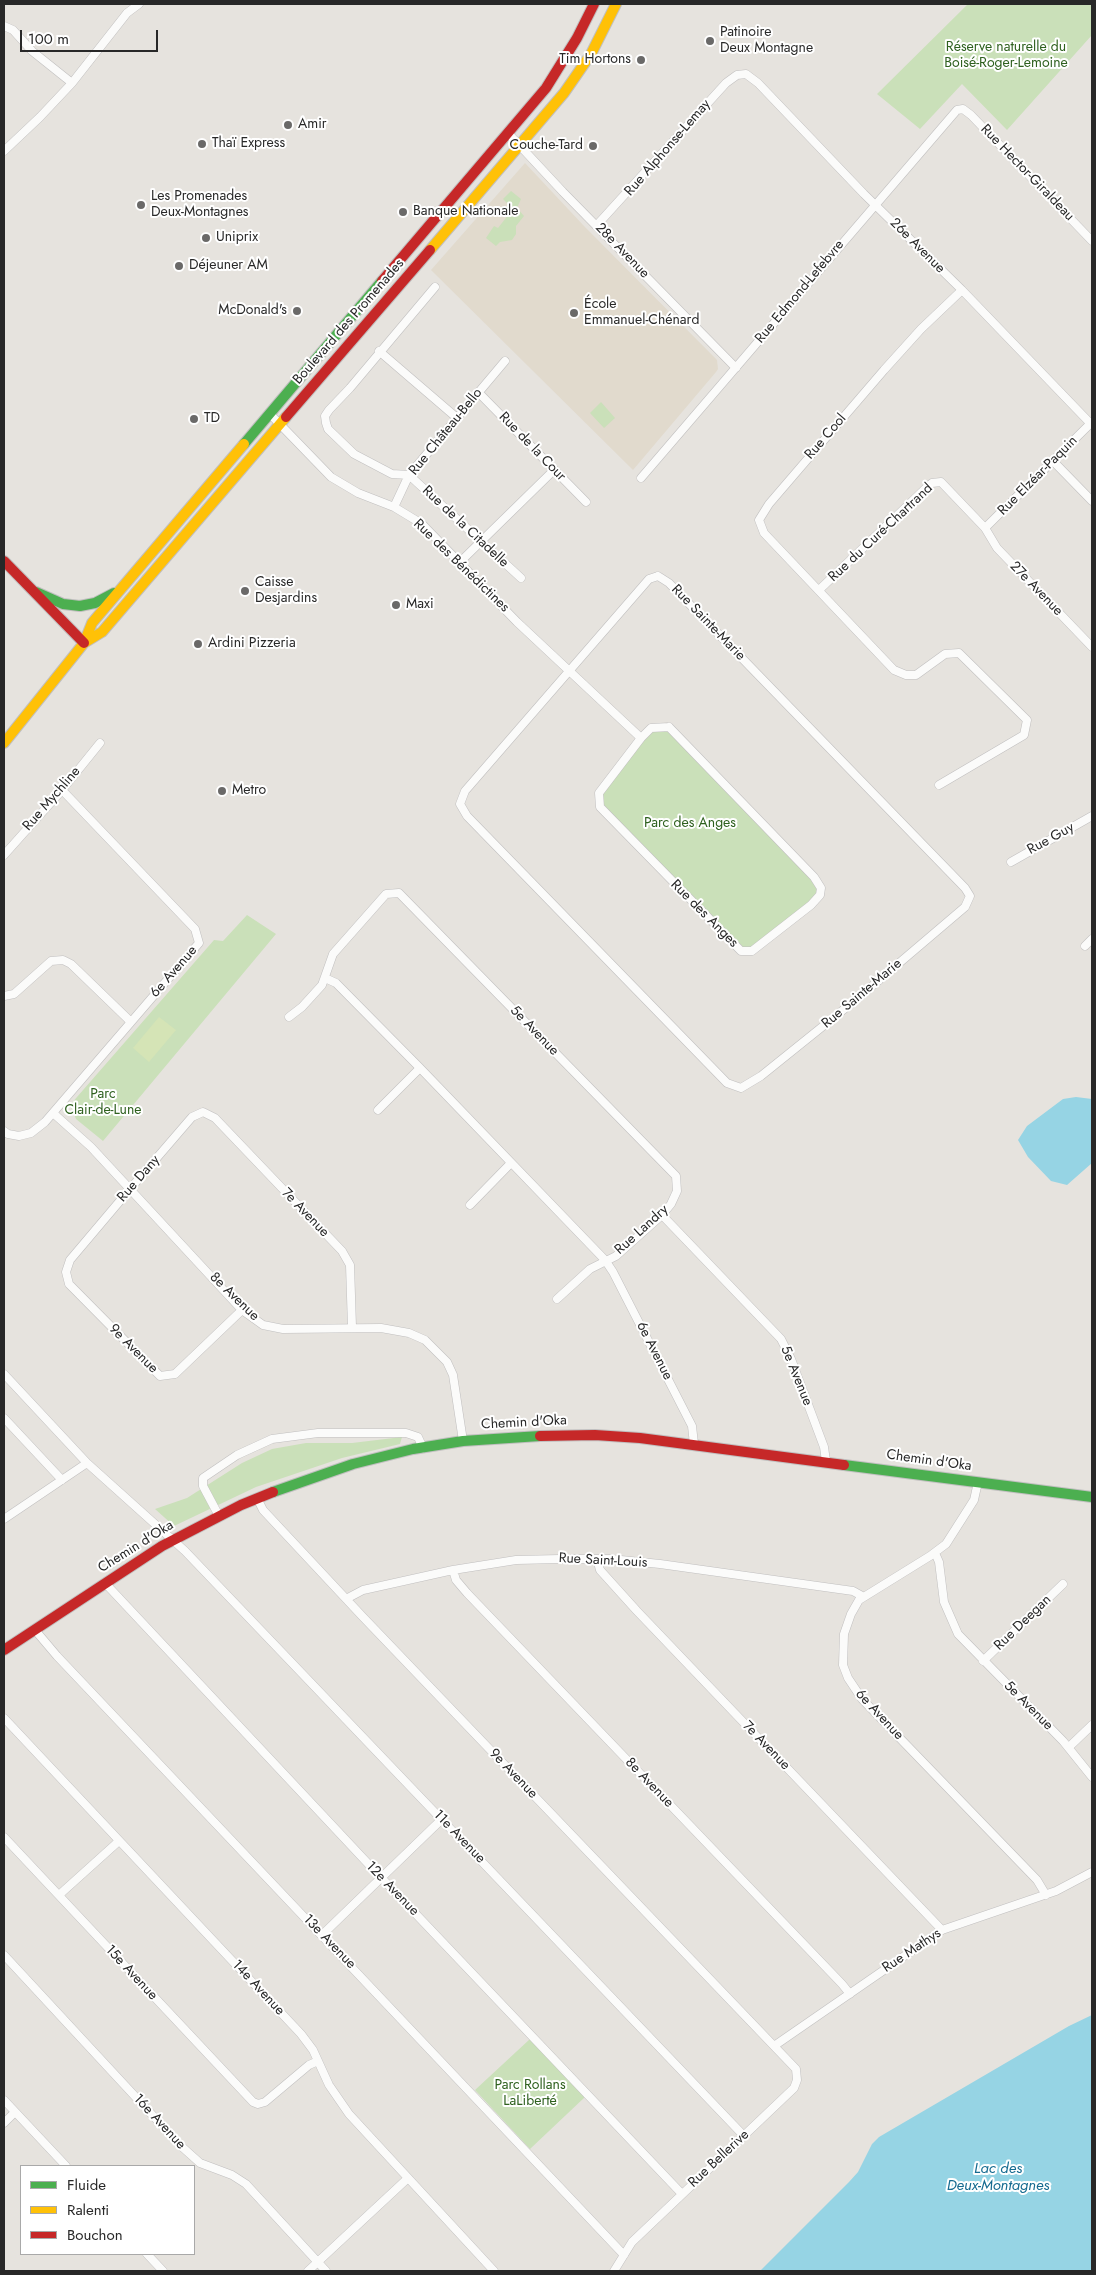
<!DOCTYPE html>
<html>
<head>
<meta charset="utf-8">
<style>
	body { margin:0 }
	#map { position:relative; width:1096px; height:2275px; overflow:hidden; background:#e6e3de; font-family:Jost,sans-serif }
	canvas { display:block }
	.frame { position:absolute; inset:0; border:5px solid #282828; pointer-events:none }
	.legend { position:absolute; left:20px; top:2165px; width:175px; height:90px; box-sizing:border-box; background:#fff; border:1px solid #a9a9a9; margin:0; padding:6px 9px; list-style:none; font-size:15px; color:#282828 }
	.legend li { display:flex; align-items:center; gap:10px; height:25px }
	.legend b { width:25px; border:1px solid #a9a9a9 }
	.scale { position:absolute; left:20px; top:30px; width:138px; height:22px; box-sizing:border-box; border:2px solid #282828; border-top:0; padding-left:6px; font-size:15px; line-height:18px; white-space:nowrap; color:#282828; -webkit-text-stroke:4px #fff; paint-order:stroke }
</style>
</head>
<body>
<div id="map">
<canvas width="1096" height="2275"></canvas>
<div class="frame"></div>
<ul class="legend">
<li><b style="height:6px;background:#4caf50"></b>Fluide</li>
<li><b style="height:6px;background:#ffc107"></b>Ralenti</li>
<li><b style="height:6px;background:#c62828"></b>Bouchon</li>
</ul>
<div class="scale">100 m</div>
</div>
<script>
const ctx = document.querySelector('canvas').getContext('2d');
ctx.lineJoin = 'round';
function fillPath(path, color) {
  ctx.fillStyle = color;
  ctx.fill(path, 'evenodd');
}
function poly(rows) {
  const path = new Path2D();
  for (const r of rows) {
    path.moveTo(r[0], r[1]);
    for (let i = 2; i < r.length; i += 2) path.lineTo(r[i], r[i + 1]);
  }
  return path;
}
function strokePath(path, color, width, dash) {
  ctx.strokeStyle = color;
  ctx.lineWidth = width;
  ctx.lineCap = dash ? 'butt' : 'round';
  ctx.setLineDash(dash || []);
  ctx.stroke(path);
}
function label(font, color, halo, rows, align = 'center') {
  ctx.font = font + ' Jost,sans-serif';
  ctx.lineWidth = 4;
  ctx.setLineDash([]);
  ctx.textBaseline = 'middle';
  ctx.strokeStyle = halo;
  ctx.fillStyle = color;
  for (const [text, x, y, turn = 0] of rows) {
    ctx.save();
    ctx.translate(x, y);
    ctx.rotate((+turn || 0) * Math.PI / 180);
    ctx.textAlign = isNaN(turn) ? turn : align;
    if (halo) ctx.strokeText(text, 0, 0);
    ctx.fillText(text, 0, 0);
    ctx.restore();
  }
}
fillPath(poly([
	[525,163,584,226,717,360,718,369,716,372,633,470,431,270]
]), '#e1dacd');
fillPath(poly([
	[968,4,1092,4,1092,35,1007,130,962,84,920,129,877,94],
	[511,191,521,199,517,208,524,216,516,226,516,234,512,240,500,242,496,246,486,238,494,226,498,228,513,209,503,199],
	[601,402,615,418,604,428,590,413],
	[669,727,814,877,820,895,752,951,741,951,600,807,599,793,651,728],
	[247,915,276,934,103,1141,76,1119,70,1105,214,940,223,941],
	[402,1437,400,1444,342,1458,256,1487,174,1526,155,1509,187,1498,242,1463,272,1449,306,1443,352,1443],
	[530,2039,585,2097,530,2149,475,2090]
]), '#cae0b9');
fillPath(poly([
	[159,1017,176,1030,149,1062,133,1048]
]), '#d5e4b6');
fillPath(poly([
	[1076,1097,1092,1099,1092,1163,1067,1185,1051,1181,1028,1157,1018,1140,1027,1126,1063,1099],
	[1092,2015,1092,2271,760,2271,849,2182,858,2172,872,2144,879,2137,1069,2026]
]), '#96d4e4');
const street = poly([
	[4,26,13,30,32,51,72,83],
	[508,133,563,192,736,368],
	[4,151,40,117,72,83,127,13,139,4],
	[597,225,726,83,737,75,746,74,758,83,864,194,962,290,1090,423],
	[435,287,350,388,329,410,325,416,326,423,328,429,354,454,392,474,409,475,521,578],
	[379,351,457,418],
	[478,392,586,502],
	[270,414,331,477,358,493,394,507,422,524,517,622,641,738],
	[1053,461,1092,501],
	[641,478,957,110,963,109,971,115,1092,241],
	[394,507,409,475,505,361],
	[985,528,1092,422],
	[460,562,554,470],
	[658,576,669,583,965,888,970,896,965,907,858,998,761,1076,741,1088,727,1083,467,816,460,804,465,791,649,579,658,576],
	[819,590,926,488,932,483,941,482,985,528,997,548,1092,647],
	[669,727,814,877,821,888,820,895,811,905,752,951,741,951,600,807,599,793,641,738,651,728,669,727],
	[939,785,1024,735,1027,720,959,653,945,654,916,675,906,675,894,670,764,533,759,520,769,504,884,370,921,329,962,290],
	[4,855,62,790,100,743],
	[1011,862,1092,816],
	[1085,946,1092,939],
	[325,978,336,983,420,1068,605,1260,613,1272,692,1426,694,1444],
	[4,996,14,994,51,961,63,960,71,964,131,1022],
	[289,1017,302,1007,322,985,333,954,386,894,399,893,676,1176,677,1191,671,1204,662,1215,616,1256,590,1269,557,1299],
	[378,1110,420,1068],
	[53,1113,91,1147,242,1310,263,1325,283,1329,381,1328,409,1333,425,1340,447,1362,453,1375,463,1441],
	[4,1131,8,1134,19,1136,31,1133,45,1122,199,943,195,929,62,790],
	[470,1205,511,1163],
	[662,1215,781,1339,791,1359,824,1447,826,1461],
	[242,1310,175,1374,160,1376,69,1284,66,1272,70,1260,130,1189,192,1117,203,1112,215,1118,342,1251,350,1265,352,1327],
	[4,1374,87,1463],
	[4,1418,62,1480],
	[978,1482,974,1500,946,1544,930,1556,859,1600,851,1614,844,1634,843,1665,848,1678,862,1699,1037,1880,1046,1895],
	[257,1498,263,1510,362,1616,796,2069,797,2080,794,2088,632,2242,614,2271],
	[219,1516,203,1486,203,1478,237,1455,272,1439,318,1433,406,1433,418,1437,423,1448],
	[4,1519,87,1463,185,1551,744,2136],
	[935,1553,939,1562,944,1602,958,1634,1063,1741,1092,1777],
	[597,1559,600,1570,637,1611,942,1930],
	[453,1570,456,1580,467,1593,842,1984,850,1994],
	[105,1583,374,1870,682,2194],
	[346,1599,363,1590,453,1570,516,1560,560,1559,611,1559,660,1564,853,1591,862,1596],
	[35,1630,57,1656,624,2255],
	[983,1661,1063,1584],
	[4,1718,301,2034,313,2050,329,2085,349,2114,494,2271],
	[1069,1747,1092,1725],
	[4,1837,253,2102,258,2104,265,2102,309,2065,318,2061],
	[59,1895,119,1841],
	[322,1935,442,1819],
	[4,1955,181,2146,200,2163,232,2175,246,2184,326,2271],
	[774,2046,942,1930,1056,1891,1092,1872],
	[4,2100,66,2166],
	[4,2123,15,2112],
	[147,2254,163,2271],
	[308,2271,407,2179]
]);
const fast = poly([
	[244,444,382,281],
	[36,592,63,604,80,606,95,603,114,593],
	[844,1465,1092,1497],
	[273,1492,353,1464,413,1449,463,1441,540,1436]
]);
const slow = poly([
	[430,250,564,93,591,54,616,4],
	[84,643,92,623,244,444],
	[4,743,84,643,102,632,286,417]
]);
const jam = poly([
	[382,281,546,88,577,38,594,4],
	[286,417,430,250],
	[4,561,84,643],
	[540,1436,595,1435,640,1438,844,1465],
	[4,1650,162,1546,241,1505,273,1492]
]);
strokePath(street, '#c0bfbf', 9);
strokePath(fast, '#c0bfbf', 12);
strokePath(slow, '#c0bfbf', 12);
strokePath(jam, '#c0bfbf', 12);
strokePath(street, '#fbfbfa', 8);
strokePath(fast, '#4caf50', 10);
strokePath(slow, '#ffc107', 10);
strokePath(jam, '#c62828', 10);
for (const [x, y, r, color] of [
	[710,41,5,"#6a6968"],
	[641,60,5,"#6a6968"],
	[288,125,5,"#6a6968"],
	[202,144,5,"#6a6968"],
	[593,146,5,"#6a6968"],
	[141,205,5,"#6a6968"],
	[403,212,5,"#6a6968"],
	[206,238,5,"#6a6968"],
	[179,266,5,"#6a6968"],
	[297,311,5,"#6a6968"],
	[574,313,5,"#6a6968"],
	[194,419,5,"#6a6968"],
	[245,591,5,"#6a6968"],
	[396,605,5,"#6a6968"],
	[198,644,5,"#6a6968"],
	[222,791,5,"#6a6968"]
]) {
  const dot = new Path2D();
  dot.arc(x, y, r, 0, 2 * Math.PI);
  ctx.fillStyle = color;
  ctx.fill(dot);
  strokePath(dot, '#fff', 2);
}
label('14px', '#282828', '#fff', [
	["Patinoire",720,33],
	["Deux Montagne",720,49],
	["Tim Hortons",631,60,"right"],
	["Amir",298,125],
	["Thaï Express",212,144],
	["Couche-Tard",583,146,"right"],
	["Les Promenades",151,197],
	["Deux-Montagnes",151,213],
	["Banque Nationale",413,212],
	["Uniprix",216,238],
	["Déjeuner AM",189,266],
	["École",584,305],
	["Emmanuel-Chénard",584,321],
	["McDonald's",287,311,"right"],
	["TD",204,419],
	["Caisse",255,583],
	["Desjardins",255,599],
	["Maxi",406,605],
	["Ardini Pizzeria",208,644],
	["Metro",232,791]
], 'left');
label('14px', '#2e601e', '#fff', [
	["Réserve naturelle du",1006,48],
	["Boisé-Roger-Lemoine",1006,64],
	["Parc des Anges",690,824],
	["Parc",103,1095],
	["Clair-de-Lune",103,1111],
	["Parc Rollans",530,2086],
	["LaLiberté",530,2102]
]);
label('14px', '#282828', '#fff', [
	["Rue Alphonse-Lemay",668,148,-49],
	["Rue Hector-Giraldeau",1027,173,46],
	["26e Avenue",917,246,45],
	["28e Avenue",622,251,46],
	["Rue Edmond-Lefebvre",800,292,-50],
	["Boulevard des Promenades",349,322,-49],
	["Rue Château-Bello",446,432,-51],
	["Rue Cool",826,437,-49],
	["Rue de la Cour",532,447,46],
	["Rue Elzéar-Paquin",1038,476,-45],
	["Rue de la Citadelle",465,527,43],
	["Rue du Curé-Chartrand",881,533,-43],
	["Rue des Bénédictines",461,566,44],
	["27e Avenue",1036,589,46],
	["Rue Sainte-Marie",708,623,46],
	["Rue Mychline",52,799,-49],
	["Rue Guy",1051,839,-29],
	["Rue des Anges",704,914,45],
	["6e Avenue",174,972,-49],
	["Rue Sainte-Marie",862,994,-40],
	["5e Avenue",534,1031,46],
	["Rue Dany",139,1179,-49],
	["7e Avenue",305,1213,46],
	["Rue Landry",642,1230,-42],
	["8e Avenue",234,1297,44],
	["9e Avenue",133,1349,45],
	["6e Avenue",654,1351,63],
	["5e Avenue",796,1376,68],
	["Chemin d'Oka",524,1423,-3],
	["Chemin d'Oka",929,1461,8],
	["Chemin d'Oka",136,1547,-32],
	["Rue Saint-Louis",603,1561,3],
	["Rue Deegan",1023,1623,-44],
	["5e Avenue",1028,1706,45],
	["6e Avenue",879,1715,47],
	["7e Avenue",766,1746,46],
	["9e Avenue",513,1774,46],
	["8e Avenue",649,1783,46],
	["11e Avenue",459,1837,46],
	["12e Avenue",392,1889,46],
	["13e Avenue",329,1942,46],
	["Rue Mathys",912,1951,-34],
	["15e Avenue",131,1973,47],
	["14e Avenue",258,1988,47],
	["16e Avenue",159,2122,47],
	["Rue Bellerive",719,2159,-43]
]);
label('italic 15px', '#156b90', '#fff', [
	["Lac des",998,2169],
	["Deux-Montagnes",998,2186]
]);
</script>
</body>
</html>
